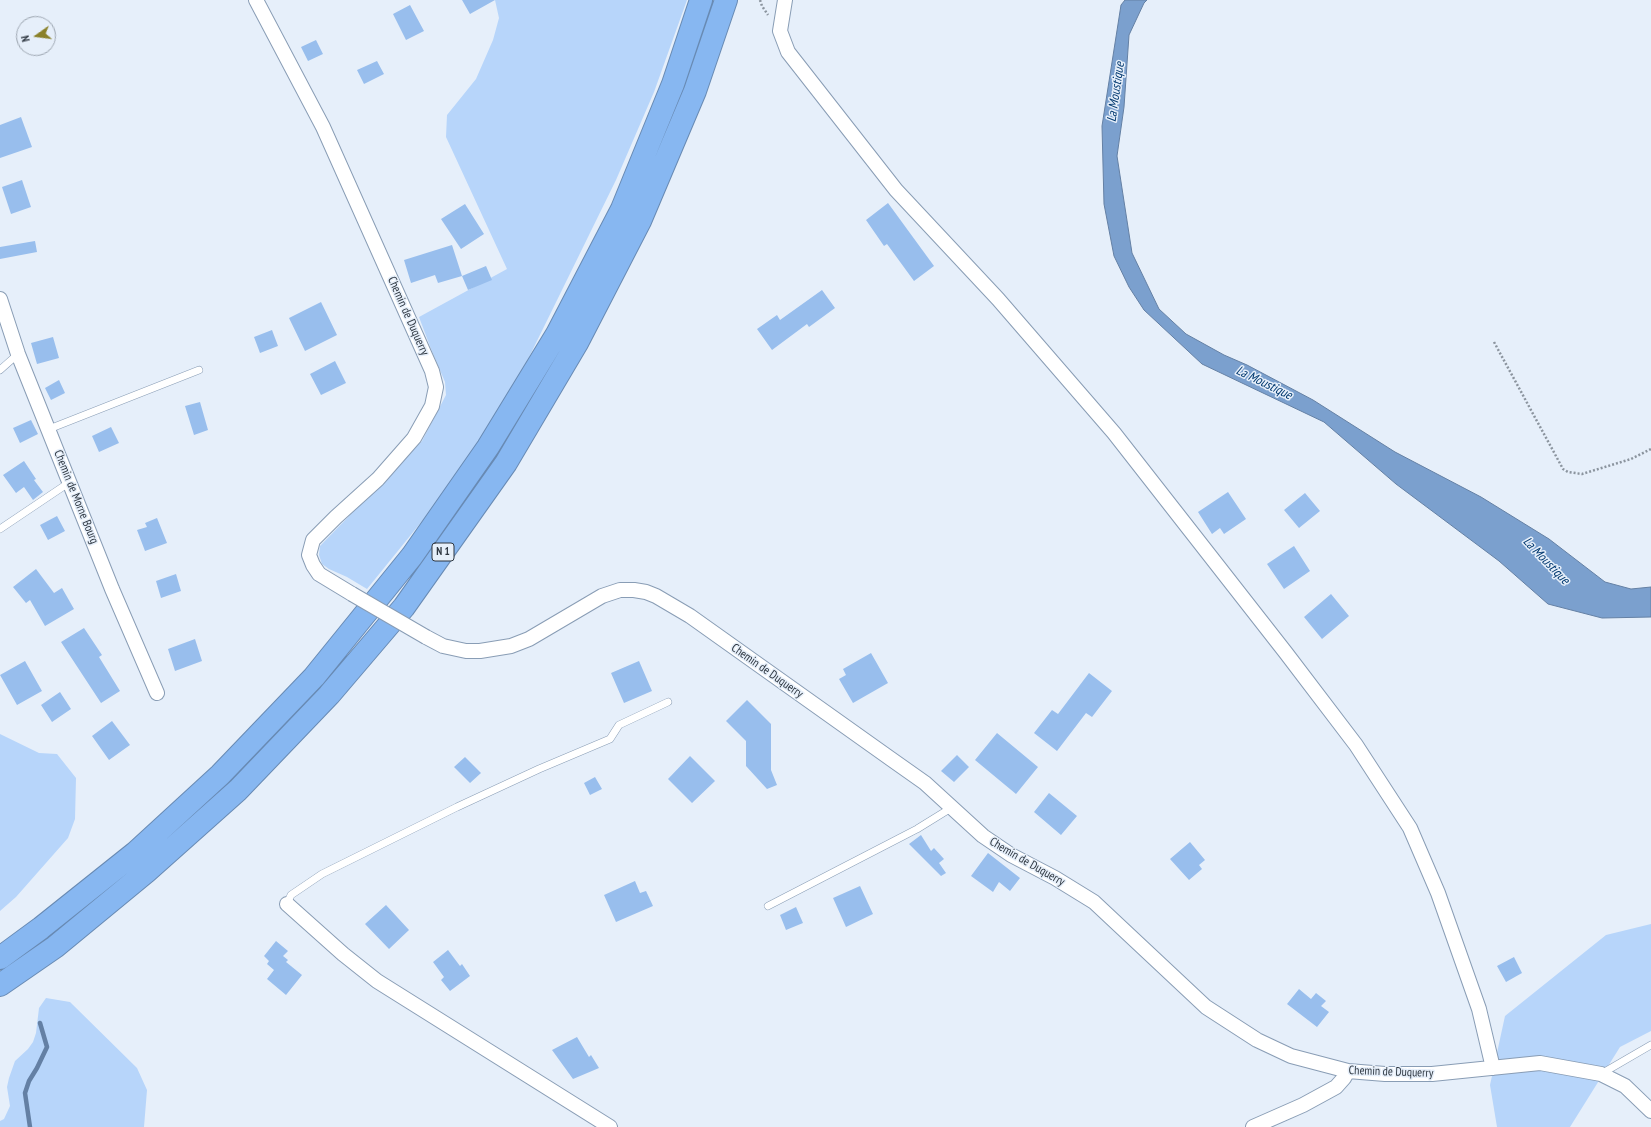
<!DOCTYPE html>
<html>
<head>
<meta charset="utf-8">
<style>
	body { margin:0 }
	#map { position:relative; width:1651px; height:1127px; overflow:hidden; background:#e6effa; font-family:"PT Sans Narrow",sans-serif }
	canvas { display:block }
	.north { position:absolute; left:16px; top:16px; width:40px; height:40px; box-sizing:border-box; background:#e6effa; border:1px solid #9ca5b0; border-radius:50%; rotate:256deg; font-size:11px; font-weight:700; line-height:16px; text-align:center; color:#2e3741 }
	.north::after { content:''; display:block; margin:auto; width:14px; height:18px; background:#8a8129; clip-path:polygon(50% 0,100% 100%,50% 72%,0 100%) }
</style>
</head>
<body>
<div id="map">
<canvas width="1651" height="1127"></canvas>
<div class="north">N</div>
</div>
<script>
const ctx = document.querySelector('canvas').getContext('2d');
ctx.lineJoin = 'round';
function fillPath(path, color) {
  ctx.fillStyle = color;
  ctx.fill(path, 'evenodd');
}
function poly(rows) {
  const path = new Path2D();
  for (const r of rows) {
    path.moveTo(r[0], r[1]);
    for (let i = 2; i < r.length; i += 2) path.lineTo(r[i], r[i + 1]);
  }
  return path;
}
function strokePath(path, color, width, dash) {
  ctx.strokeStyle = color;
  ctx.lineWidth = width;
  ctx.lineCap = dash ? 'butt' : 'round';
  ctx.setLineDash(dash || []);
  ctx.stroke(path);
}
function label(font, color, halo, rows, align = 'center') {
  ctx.font = font + ' "PT Sans Narrow",sans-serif';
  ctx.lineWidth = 3;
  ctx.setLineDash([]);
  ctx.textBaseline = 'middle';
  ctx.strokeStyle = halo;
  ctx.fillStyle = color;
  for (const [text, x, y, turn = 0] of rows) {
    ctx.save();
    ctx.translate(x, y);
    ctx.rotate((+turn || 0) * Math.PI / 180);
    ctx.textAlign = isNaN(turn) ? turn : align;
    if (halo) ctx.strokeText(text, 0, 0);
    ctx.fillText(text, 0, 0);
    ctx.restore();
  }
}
fillPath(poly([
	[495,0,687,0,654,92,616,180,508,400,427,515,367,589,347,577,329,569,322,564,319,555,320,546,422,441,446,395,445,382,431,349,419,317,507,269,446,137,447,115,476,79,493,40,499,18],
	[0,734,39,753,57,754,76,778,75,819,68,838,16,897,0,911],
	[1651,924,1651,1031,1620,1047,1570,1127,1497,1127,1490,1085,1505,1016,1606,935],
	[46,998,70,1002,137,1068,147,1090,144,1127,0,1127,0,1121,4,1119,10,1106,7,1087,9,1078,15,1061,28,1049,33,1042,36,1033,39,1008]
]), '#b7d5fa');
const water = poly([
	[1125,0,1147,0,1144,3,1129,35,1124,107,1117,156,1132,253,1159,309,1186,334,1224,355,1247,365,1313,400,1395,452,1481,497,1549,539,1605,582,1631,589,1651,587,1651,617,1602,618,1548,604,1499,561,1396,484,1324,422,1202,364,1144,310,1129,287,1114,256,1104,204,1102,126,1121,5,1125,0]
]);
fillPath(water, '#7ba0ce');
strokePath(water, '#6480a4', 1);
strokePath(poly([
	[30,1127,25,1093,29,1081,37,1068,47,1047,40,1023]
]), '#6480a4', 4.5);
fillPath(poly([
	[462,0,495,0,470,14],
	[410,5,424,31,406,40,393,14],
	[316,40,323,54,308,61,301,47],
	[377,61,384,74,364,84,357,70],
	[21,117,32,147,0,158,0,125],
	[22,180,31,207,11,214,2,187],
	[888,203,934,266,914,281,887,244,884,246,866,220],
	[465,204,484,234,461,249,441,219],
	[35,241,37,252,0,259,0,247],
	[452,245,462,276,438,283,435,275,411,283,404,260],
	[486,266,492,280,468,290,462,276],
	[822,290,835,308,809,327,807,324,772,350,757,329,777,315,780,320],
	[321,302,337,335,305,351,289,318],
	[272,330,278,346,260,353,254,337],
	[53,337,59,358,37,364,31,343],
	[335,361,346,383,321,395,310,374],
	[59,380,65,393,51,400,45,388],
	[200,402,208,430,194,435,185,406],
	[31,420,38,434,20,443,13,428],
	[111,427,119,443,99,452,92,436],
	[24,461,36,479,34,480,43,492,33,500,24,487,16,493,3,475],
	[1228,492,1246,519,1224,534,1220,528,1212,534,1198,512],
	[1305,493,1320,511,1299,528,1284,510],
	[57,516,65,531,48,540,40,525],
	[157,518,167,543,145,551,137,530,147,527,145,523],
	[1294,546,1310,571,1284,589,1267,564],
	[36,569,54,593,62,588,74,609,45,626,30,600,26,603,13,587],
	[176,574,181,591,161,598,156,581],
	[1331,594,1349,616,1322,639,1304,617],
	[84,628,102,655,99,657,120,691,101,703,61,642],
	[195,639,202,661,175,671,168,649],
	[871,653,888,683,853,703,839,679,846,675,843,669],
	[25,661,42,691,17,705,0,675],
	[639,661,652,691,624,703,611,673],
	[1089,673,1112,691,1092,717,1086,713,1057,751,1034,733,1052,710,1058,714],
	[60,692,71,709,52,722,41,705],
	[747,700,771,724,771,770,777,785,767,789,746,766,746,741,726,721],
	[112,721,130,745,109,760,92,736],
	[997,733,1038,767,1016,794,975,760],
	[957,755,969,767,954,782,941,771],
	[690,756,715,781,692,803,668,779],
	[465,757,481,773,470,783,454,767],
	[595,777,602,789,590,795,584,783],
	[1049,793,1077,816,1061,835,1034,812],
	[921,835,931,851,934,848,944,859,939,863,946,873,941,876,909,844],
	[1190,842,1205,860,1199,865,1202,869,1189,880,1170,859],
	[988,853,1020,878,1010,891,999,882,993,892,971,876],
	[635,881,640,893,646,891,653,906,616,922,604,895],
	[860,886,873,914,846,927,833,898],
	[386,905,409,930,389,949,365,924],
	[796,907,803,923,786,930,780,915],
	[276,941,288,951,283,956,288,960,286,962,302,975,286,995,267,979,274,970,267,964,269,961,264,956],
	[448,950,460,966,462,964,470,976,450,991,441,980,444,977,433,962],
	[1514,957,1522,973,1506,982,1497,966],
	[1299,989,1311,999,1316,993,1326,1001,1321,1006,1329,1012,1317,1027,1287,1004],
	[577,1037,589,1057,591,1055,599,1068,573,1079,552,1050]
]), '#98beed');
const lane = poly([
	[0,370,18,354],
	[49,429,199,370],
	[0,529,70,482],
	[287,904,291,895,322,874,457,807,539,769,610,739,619,725,668,702],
	[768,906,917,829,951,808],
	[1601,1074,1651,1045]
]);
const street = poly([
	[256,0,323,127,432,371,436,387,432,406,414,438,378,479,336,517,313,540,309,555,313,565,319,574,352,594],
	[785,0,780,31,788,52,896,190,998,299,1114,433,1286,653,1356,745,1410,828,1438,893,1479,1009,1493,1068],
	[0,299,18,354,112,589,157,693],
	[426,637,443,646,466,651,480,651,511,646,529,639,602,596,620,590,634,590,646,592,656,596,690,616,891,759,925,783,983,836,1011,855,1055,878,1094,902,1206,1007,1257,1040,1291,1056,1348,1071,1385,1074,1432,1074,1540,1063,1601,1074,1625,1086,1651,1111],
	[287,904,343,954,377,981,610,1127],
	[1253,1127,1303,1105,1336,1087,1344,1078,1348,1071]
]);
const highway = poly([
	[0,958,41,928,135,853,220,775,314,677,412,556,488,447,557,334,622,209,673,84,701,0],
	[0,985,55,947,146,872,238,790,329,695,404,607,506,463,577,343,640,221,695,91,726,0]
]);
strokePath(lane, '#899db5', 8);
strokePath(street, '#899db5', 16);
strokePath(highway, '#688ab3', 24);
strokePath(poly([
	[760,0,762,6,768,15],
	[1494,342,1563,469,1568,472,1582,474,1631,459,1651,449]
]), '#8b949e', 2.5, [2, 2]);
strokePath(lane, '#fff', 7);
strokePath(street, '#fff', 14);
strokePath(highway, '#87b7f1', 22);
const streetBridge = poly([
	[352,594,426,637]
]);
strokePath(streetBridge, '#899db5', 16, []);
strokePath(streetBridge, '#fff', 14);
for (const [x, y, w] of [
	[443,552,22]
]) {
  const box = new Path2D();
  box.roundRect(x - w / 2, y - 9, w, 18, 3);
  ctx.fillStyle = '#e6effa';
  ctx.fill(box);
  strokePath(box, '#2e3741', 1);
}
label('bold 11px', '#2e3741', null, [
	["N 1",443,552]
]);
label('12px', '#2e3741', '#e6effa', [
	["Chemin de Duquerry",408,316,66],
	["Chemin de Morne Bourg",76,497,68],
	["Chemin de Duquerry",767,671,35],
	["Chemin de Duquerry",1027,862,30],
	["Chemin de Duquerry",1391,1072,2]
]);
label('italic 13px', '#00386f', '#e6effa', [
	["La Moustique",1116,92,-82],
	["La Moustique",1264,383,26],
	["La Moustique",1546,561,46]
]);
</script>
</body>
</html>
